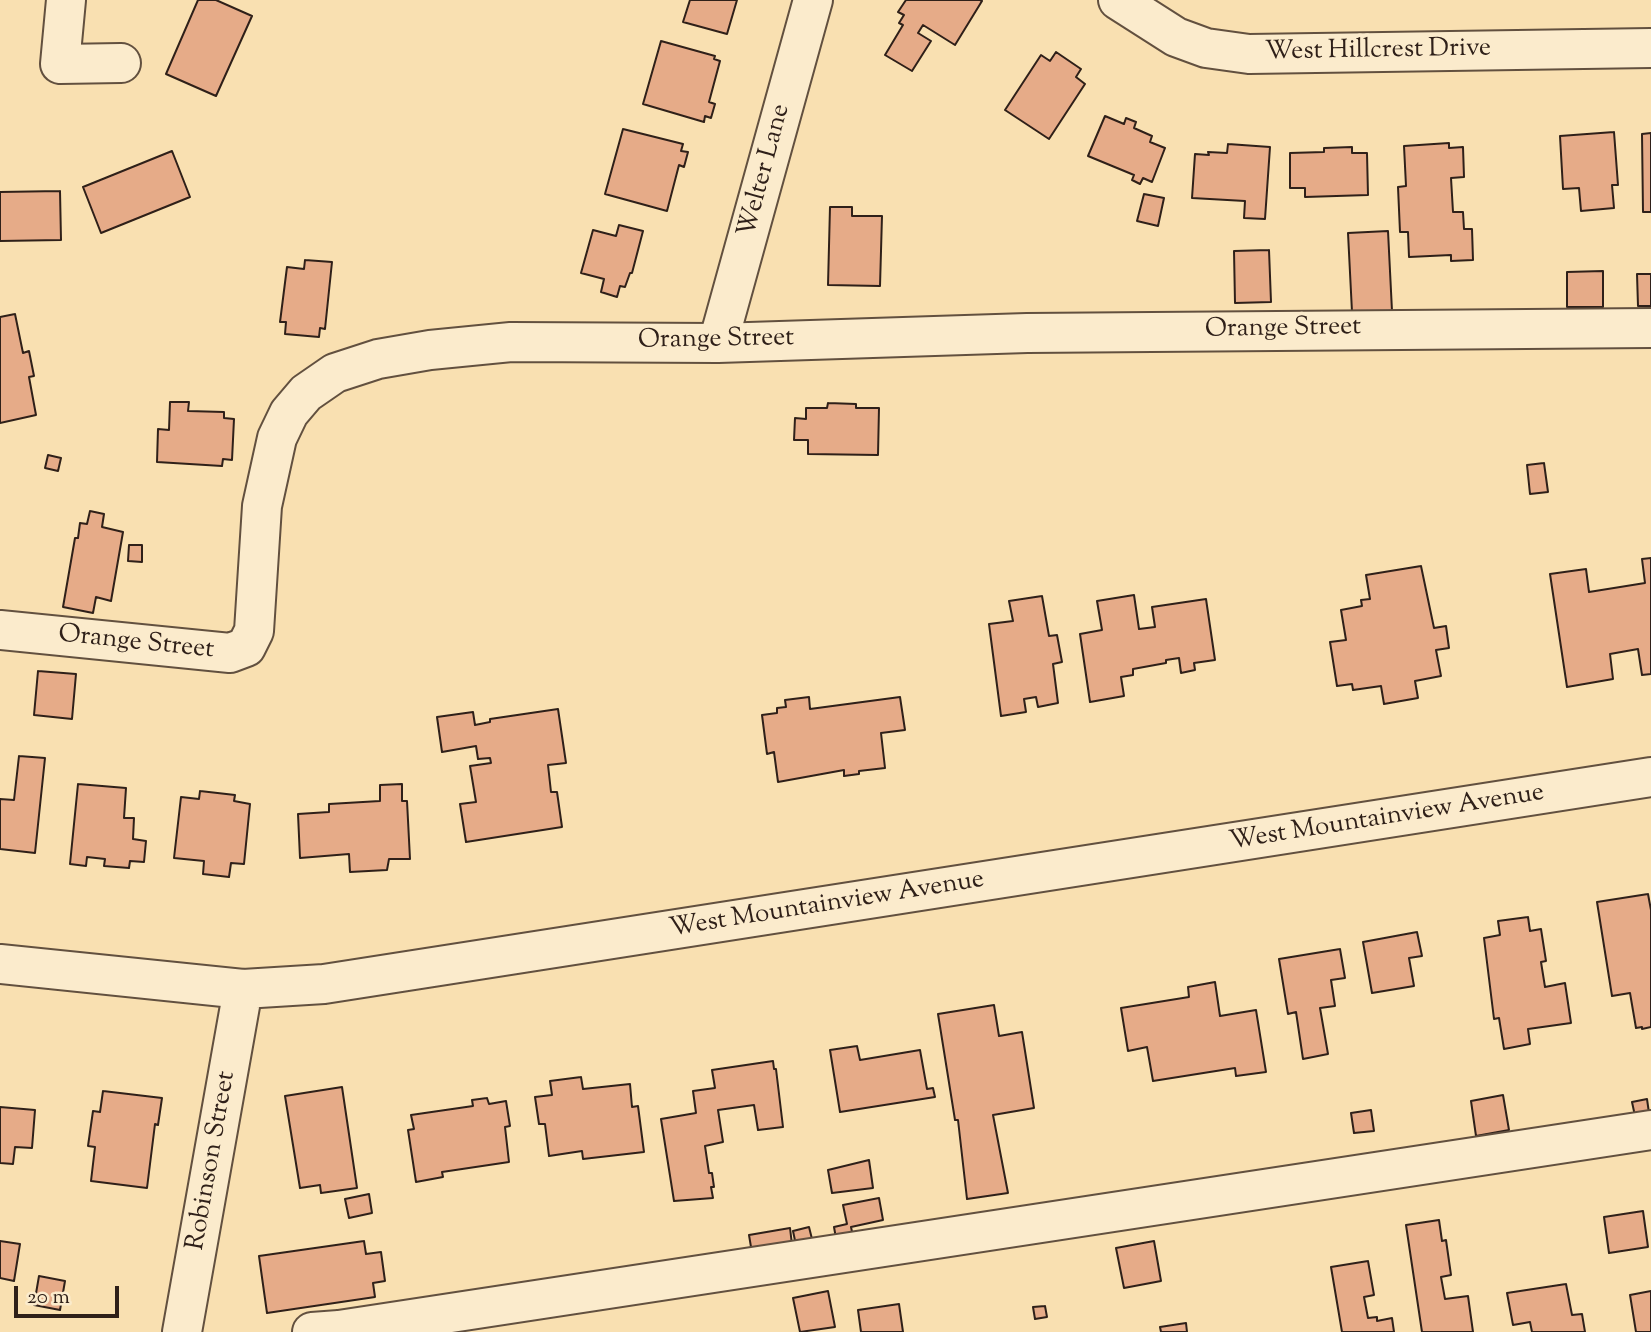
<!DOCTYPE html>
<html>
<head>
<meta charset="utf-8">
<style>
	body { margin:0 }
	#map { position:relative; width:1651px; height:1332px; overflow:hidden; background:#f9e0b1; font-family:"Sorts Mill Goudy",serif }
	canvas { display:block }
	.scale { position:absolute; left:14px; top:1286px; width:105px; height:32px; box-sizing:border-box; border:4px solid #2f2019; border-top:0; padding-left:9px; font-size:21px; line-height:24px; white-space:nowrap; color:#2f2019; -webkit-text-stroke:5px #fbebcc; paint-order:stroke }
</style>
</head>
<body>
<div id="map">
<canvas width="1651" height="1332"></canvas>
<div class="scale">20 m</div>
</div>
<script>
const ctx = document.querySelector('canvas').getContext('2d');
ctx.lineJoin = 'round';
function fillPath(path, color) {
  ctx.fillStyle = color;
  ctx.fill(path, 'evenodd');
}
function poly(rows) {
  const path = new Path2D();
  for (const r of rows) {
    path.moveTo(r[0], r[1]);
    for (let i = 2; i < r.length; i += 2) path.lineTo(r[i], r[i + 1]);
  }
  return path;
}
function strokePath(path, color, width, dash) {
  ctx.strokeStyle = color;
  ctx.lineWidth = width;
  ctx.lineCap = dash ? 'butt' : 'round';
  ctx.setLineDash(dash || []);
  ctx.stroke(path);
}
function label(font, color, halo, rows, align = 'center') {
  ctx.font = font + ' "Sorts Mill Goudy",serif';
  ctx.lineWidth = 7;
  ctx.setLineDash([]);
  ctx.textBaseline = 'middle';
  ctx.strokeStyle = halo;
  ctx.fillStyle = color;
  for (const [text, x, y, turn = 0] of rows) {
    ctx.save();
    ctx.translate(x, y);
    ctx.rotate((+turn || 0) * Math.PI / 180);
    ctx.textAlign = isNaN(turn) ? turn : align;
    if (halo) ctx.strokeText(text, 0, 0);
    ctx.fillText(text, 0, 0);
    ctx.restore();
  }
}
const building = poly([
	[198,0,216,0,252,16,216,96,166,74,198,0],
	[690,0,737,0,727,34,683,22,690,0],
	[906,0,980,0,982,1,955,45,923,25,918,33,931,41,912,71,885,55,903,25,899,23,904,15,898,12,906,0],
	[661,41,715,56,714,59,720,61,709,102,715,104,711,118,705,116,704,122,643,104,661,41],
	[1056,52,1081,69,1076,77,1085,84,1049,139,1005,110,1041,55,1050,61,1056,52],
	[1105,116,1124,124,1126,118,1136,122,1134,128,1152,136,1150,142,1165,148,1152,182,1143,178,1140,184,1132,180,1134,175,1088,156,1105,116],
	[623,129,683,144,681,151,688,152,684,167,679,165,667,211,605,194,623,129],
	[1614,132,1618,185,1612,185,1614,208,1581,211,1579,188,1563,189,1560,136,1614,132],
	[1651,133,1651,212,1643,212,1642,134,1651,133],
	[1449,143,1449,148,1463,147,1464,177,1451,178,1453,212,1463,212,1464,229,1472,229,1473,260,1451,261,1451,255,1409,257,1408,232,1400,232,1398,187,1406,186,1404,146,1449,143],
	[1228,144,1270,147,1265,219,1244,218,1245,201,1192,198,1195,154,1209,155,1208,152,1227,153,1228,144],
	[1352,147,1352,153,1367,153,1368,195,1305,197,1305,188,1290,188,1290,153,1324,152,1324,148,1352,147],
	[172,151,190,197,101,233,83,187,172,151],
	[60,191,61,240,0,241,0,192,60,191],
	[1144,194,1164,198,1158,226,1137,221,1144,194],
	[830,207,852,207,852,216,882,216,880,286,828,285,830,207],
	[619,225,643,231,632,273,630,273,625,287,620,286,617,297,601,292,604,279,581,273,593,230,616,236,619,225],
	[1388,231,1392,311,1352,312,1348,233,1388,231],
	[1269,250,1271,302,1235,303,1234,251,1269,250],
	[305,260,332,262,325,329,320,328,319,337,285,334,286,322,280,322,287,267,304,269,305,260],
	[1603,271,1603,307,1567,307,1567,272,1603,271],
	[1637,274,1651,274,1651,306,1638,306,1637,274],
	[15,314,23,353,29,351,34,376,29,377,36,415,0,423,0,317,15,314],
	[170,402,189,402,188,411,224,412,224,418,234,419,232,460,223,459,222,466,157,462,158,429,169,430,170,402],
	[828,403,856,404,856,408,879,408,878,455,808,454,808,440,794,440,795,418,806,419,806,408,827,408,828,403],
	[48,455,61,458,58,471,45,468,48,455],
	[1544,463,1548,492,1530,494,1527,465,1544,463],
	[90,511,104,514,102,527,123,532,111,601,96,597,93,613,63,607,75,538,78,538,80,523,87,524,90,511],
	[129,545,142,545,142,562,128,561,129,545],
	[1651,558,1651,674,1642,675,1638,649,1610,654,1613,679,1567,687,1550,574,1586,569,1589,592,1645,583,1642,559,1651,558],
	[1421,566,1434,628,1446,626,1449,648,1436,650,1441,676,1415,681,1418,698,1384,704,1381,686,1353,690,1352,684,1337,686,1330,642,1346,640,1341,610,1362,606,1361,600,1370,599,1366,575,1421,566],
	[1134,595,1139,629,1155,627,1152,607,1206,599,1215,660,1194,663,1195,670,1181,673,1179,658,1166,660,1166,663,1133,669,1133,675,1121,677,1124,696,1090,702,1080,634,1102,630,1097,601,1134,595],
	[1042,596,1049,636,1057,635,1062,662,1053,664,1058,703,1038,707,1036,697,1024,699,1026,712,1001,716,989,624,1013,621,1009,601,1042,596],
	[38,671,76,674,72,719,34,715,38,671],
	[809,697,810,709,900,697,905,730,881,733,885,768,859,771,859,774,844,776,844,770,778,782,774,752,767,754,762,715,777,713,777,708,786,707,785,700,809,697],
	[558,709,566,763,548,765,551,792,557,792,562,827,466,842,460,804,476,802,470,766,491,763,490,758,478,759,476,746,442,752,437,717,473,712,475,725,490,722,490,719,558,709],
	[19,756,45,758,35,853,0,849,0,799,14,800,19,756],
	[78,784,126,788,124,818,134,818,133,839,146,841,144,862,130,861,129,868,104,866,105,859,87,857,86,866,70,864,78,784],
	[402,784,402,801,407,801,410,859,389,859,387,870,350,872,349,854,300,858,298,814,329,812,329,804,380,801,380,785,402,784],
	[200,791,235,795,234,801,250,804,244,864,231,863,229,877,203,874,204,861,174,858,181,797,199,799,200,791],
	[1648,894,1651,910,1651,1027,1642,1029,1642,1027,1636,1028,1630,993,1612,996,1597,902,1648,894],
	[1528,917,1530,931,1541,929,1546,961,1541,962,1545,987,1565,983,1571,1023,1528,1029,1530,1044,1504,1049,1499,1018,1494,1019,1484,938,1500,935,1498,921,1528,917],
	[1417,932,1422,956,1409,958,1414,986,1372,993,1363,942,1417,932],
	[1340,949,1345,978,1331,980,1335,1006,1320,1008,1328,1054,1303,1059,1296,1012,1288,1014,1279,959,1340,949],
	[1215,982,1220,1016,1256,1010,1266,1072,1236,1076,1235,1068,1153,1081,1147,1047,1128,1051,1121,1008,1189,997,1188,987,1215,982],
	[994,1005,999,1036,1022,1032,1034,1108,993,1115,1008,1193,967,1199,958,1120,955,1120,938,1014,994,1005],
	[857,1046,860,1060,920,1050,927,1089,933,1088,935,1097,840,1112,830,1050,857,1046],
	[773,1061,774,1069,776,1069,783,1127,758,1130,754,1105,718,1110,723,1142,705,1146,709,1173,712,1173,714,1187,711,1187,713,1198,674,1201,661,1119,696,1113,693,1091,715,1088,712,1070,773,1061],
	[581,1077,583,1089,630,1084,632,1107,638,1106,644,1152,583,1159,582,1151,549,1156,545,1124,539,1124,535,1097,552,1095,550,1081,581,1077],
	[342,1087,357,1188,321,1193,320,1185,300,1188,285,1096,342,1087],
	[103,1091,162,1098,158,1125,155,1124,147,1188,91,1181,95,1147,88,1146,93,1111,100,1112,103,1091],
	[1503,1095,1509,1130,1476,1136,1471,1101,1503,1095],
	[487,1098,489,1104,506,1101,510,1126,505,1127,509,1162,442,1172,443,1177,416,1182,408,1130,414,1129,411,1115,473,1106,472,1100,487,1098],
	[1647,1099,1649,1113,1635,1116,1632,1102,1647,1099],
	[0,1107,35,1110,32,1148,15,1147,13,1164,0,1163,0,1107],
	[1371,1110,1374,1131,1354,1133,1351,1113,1371,1110],
	[869,1160,873,1188,832,1193,828,1170,869,1160],
	[369,1194,372,1213,349,1218,345,1199,369,1194],
	[879,1198,883,1220,851,1227,854,1241,837,1244,834,1227,847,1224,843,1205,879,1198],
	[1643,1211,1648,1247,1609,1253,1604,1217,1643,1211],
	[1439,1220,1442,1241,1446,1240,1451,1275,1441,1277,1445,1299,1468,1296,1473,1332,1422,1332,1406,1225,1439,1220],
	[809,1227,814,1247,797,1250,793,1231,809,1227],
	[790,1228,793,1253,753,1259,749,1235,790,1228],
	[0,1241,20,1244,14,1281,0,1278,0,1241],
	[364,1241,366,1254,381,1252,385,1281,373,1283,375,1297,267,1313,259,1256,364,1241],
	[1154,1241,1161,1281,1124,1288,1116,1248,1154,1241],
	[1368,1261,1374,1295,1364,1297,1368,1318,1377,1317,1377,1321,1392,1318,1394,1332,1342,1332,1331,1267,1368,1261],
	[39,1276,65,1281,60,1310,34,1305,39,1276],
	[1566,1284,1572,1315,1582,1314,1585,1332,1532,1332,1530,1322,1513,1325,1507,1293,1566,1284],
	[828,1291,835,1327,800,1332,793,1298,828,1291],
	[1651,1291,1651,1332,1636,1332,1630,1295,1651,1291],
	[899,1304,903,1332,861,1332,858,1310,899,1304],
	[1045,1306,1047,1317,1035,1319,1033,1307,1045,1306],
	[1186,1323,1187,1332,1161,1332,1160,1327,1186,1323]
]);
fillPath(building, '#e6ab88');
strokePath(building, '#2f2019', 2);
const minor = poly([
	[66,0,60,64,121,63],
	[1118,0,1176,37,1206,48,1249,54,1651,48],
	[718,343,813,0],
	[0,630,230,653,246,647,254,631,262,506,277,438,289,413,306,393,335,373,378,359,430,350,511,342,718,343,1027,333,1651,328],
	[0,964,243,989,324,984,1651,777],
	[182,1332,243,989],
	[312,1332,339,1330,1651,1130]
]);
strokePath(minor, '#62503f', 42);
strokePath(minor, '#fbebcc', 38);
label('26px', '#2f2019', '#fbebcc', [
	["West Hillcrest Drive",1378,52,-1],
	["Welter Lane",766,171,-75],
	["Orange Street",1283,330,-1],
	["Orange Street",716,341,-1],
	["Orange Street",136,644,6],
	["West Mountainview Avenue",1387,819,-9],
	["West Mountainview Avenue",827,906,-9],
	["Robinson Street",213,1161,-80]
]);
</script>
</body>
</html>
